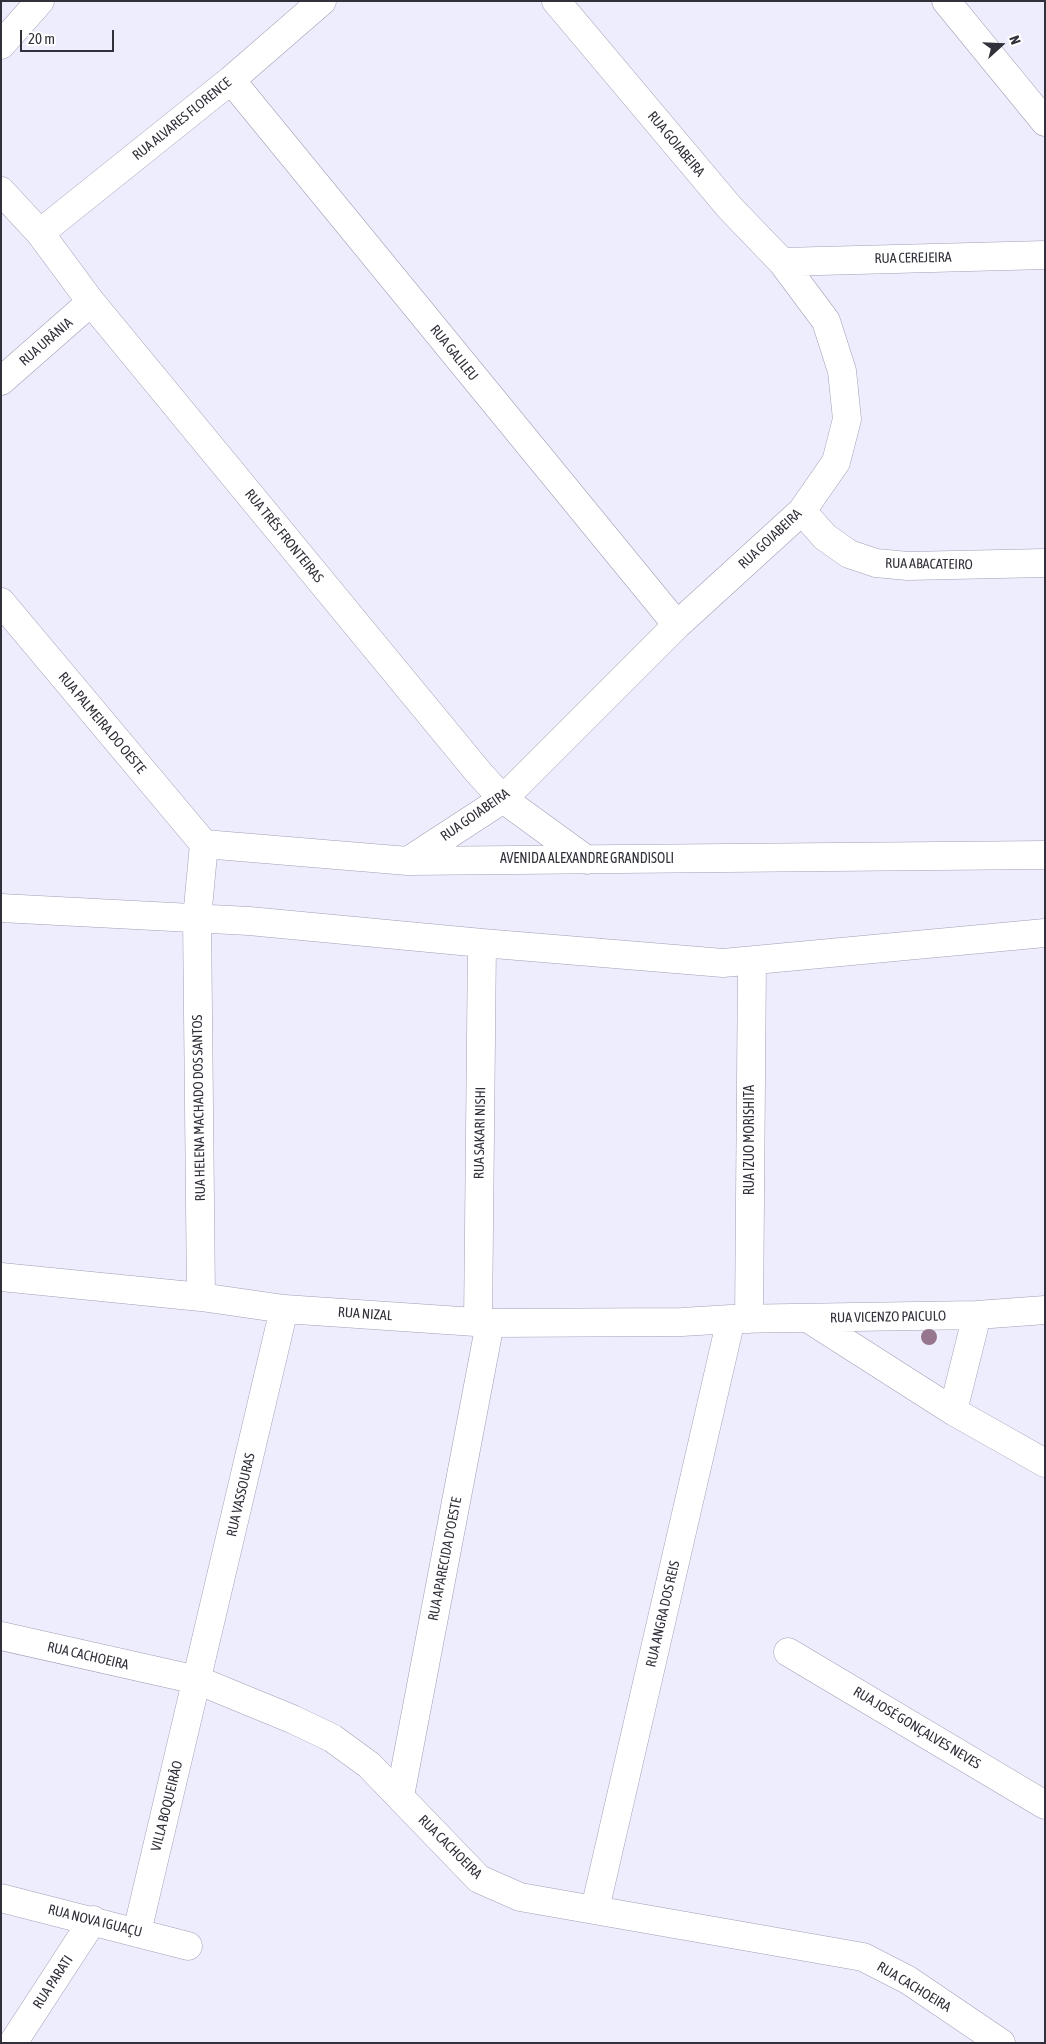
<!DOCTYPE html>
<html>
<head>
<meta charset="utf-8">
<style>
	body { margin:0 }
	#map { position:relative; width:1046px; height:2044px; overflow:hidden; background:#eeedfd; font-family:"Asap Condensed",sans-serif }
	canvas { display:block }
	.frame { position:absolute; inset:0; border:2px solid #32313b; pointer-events:none }
	.north { position:absolute; left:976px; top:20px; width:50px; height:50px; -webkit-text-stroke:4px #fff; paint-order:stroke; rotate:70deg; font-size:14px; font-weight:700; line-height:20px; text-align:center; color:#32313b }
	.north::after { content:''; display:block; margin:auto; width:18px; height:22px; background:#32313b; clip-path:polygon(50% 0,100% 100%,50% 72%,0 100%) }
	.scale { position:absolute; left:20px; top:30px; width:94px; height:22px; box-sizing:border-box; border:2px solid #32313b; border-top:0; padding-left:6px; font-size:15px; line-height:18px; white-space:nowrap; color:#32313b; -webkit-text-stroke:4px #fff; paint-order:stroke }
</style>
</head>
<body>
<div id="map">
<canvas width="1046" height="2044"></canvas>
<div class="frame"></div>
<div class="north">N</div>
<div class="scale">20 m</div>
</div>
<script>
const ctx = document.querySelector('canvas').getContext('2d');
ctx.lineJoin = 'round';
function poly(rows) {
  const path = new Path2D();
  for (const r of rows) {
    path.moveTo(r[0], r[1]);
    for (let i = 2; i < r.length; i += 2) path.lineTo(r[i], r[i + 1]);
  }
  return path;
}
function strokePath(path, color, width, dash) {
  ctx.strokeStyle = color;
  ctx.lineWidth = width;
  ctx.lineCap = dash ? 'butt' : 'round';
  ctx.setLineDash(dash || []);
  ctx.stroke(path);
}
function label(font, color, halo, rows, align = 'center') {
  ctx.font = font + ' "Asap Condensed",sans-serif';
  ctx.lineWidth = 4;
  ctx.setLineDash([]);
  ctx.textBaseline = 'middle';
  ctx.strokeStyle = halo;
  ctx.fillStyle = color;
  for (const [text, x, y, turn = 0] of rows) {
    ctx.save();
    ctx.translate(x, y);
    ctx.rotate((+turn || 0) * Math.PI / 180);
    ctx.textAlign = isNaN(turn) ? turn : align;
    if (halo) ctx.strokeText(text, 0, 0);
    ctx.fillText(text, 0, 0);
    ctx.restore();
  }
}
const minor = poly([
	[946,1,1045,122],
	[231,80,677,625],
	[1,191,40,233,91,302,479,773,503,799,587,860],
	[40,233,231,80,322,1],
	[782,262,1045,255],
	[1,381,91,302],
	[802,511,825,537,849,554,876,563,908,566,1045,563],
	[1,602,204,844],
	[204,844,408,861,1045,855],
	[408,861,503,799,677,625,802,511,836,462,847,419,842,371,826,321,782,262,730,208,556,1],
	[1,908,249,921,482,943,723,963,1045,933],
	[1,1277,201,1297,284,1309,490,1323,682,1322,731,1319,977,1315,1045,1310],
	[201,1297,197,918,204,844],
	[749,1319,752,961],
	[809,1319,953,1411,1045,1463],
	[478,1322,482,943],
	[953,1411,977,1315],
	[788,1652,1045,1805],
	[400,1796,490,1323],
	[1,1898,188,1946],
	[595,1909,731,1319],
	[137,1932,284,1309],
	[13,2043,93,1920]
]);
const secondary = poly([
	[1,45,40,1],
	[1,1636,197,1680,292,1719,332,1738,369,1765,479,1879,520,1897,863,1957,908,1980,1001,2043]
]);
strokePath(minor, '#a09fb7', 29);
strokePath(secondary, '#a09fb7', 29);
strokePath(minor, '#fff', 28);
strokePath(secondary, '#fff', 28);
ctx.fillStyle = '#96758f';
for (const [x, y] of [
	[929,1337]
]) {
  ctx.beginPath();
  ctx.arc(x, y, 8, 0, 2 * Math.PI);
  ctx.fill();
}
label('14px', '#32313b', '#fff', [
	["RUA ALVARES FLORENCE",182,119,-39],
	["RUA GOIABEIRA",676,144,50],
	["RUA CEREJEIRA",913,258,-1],
	["RUA URÂNIA",46,342,-41],
	["RUA GALILEU",454,353,51],
	["RUA TRÊS FRONTEIRAS",284,536,51],
	["RUA GOIABEIRA",770,539,-43],
	["RUA ABACATEIRO",929,564,1],
	["RUA PALMEIRA DO OESTE",102,723,50],
	["RUA GOIABEIRA",475,815,-35],
	["AVENIDA ALEXANDRE GRANDISOLI",587,859],
	["RUA HELENA MACHADO DOS SANTOS",199,1108,-91],
	["RUA SAKARI NISHI",480,1133,-89],
	["RUA IZUO MORISHITA",750,1140,-90],
	["RUA NIZAL",365,1314,4],
	["RUA VICENZO PAICULO",888,1317,-1],
	["RUA VASSOURAS",241,1495,-77],
	["RUA APARECIDA D'OESTE",445,1559,-79],
	["RUA ANGRA DOS REIS",663,1614,-77],
	["RUA CACHOEIRA",88,1656,13],
	["RUA JOSÉ GONÇALVES NEVES",917,1728,31],
	["VILLA BOQUEIRÂO",167,1806,-76],
	["RUA CACHOEIRA",450,1847,45],
	["RUA NOVA IGUAÇU",95,1921,14],
	["RUA PARATI",53,1982,-57],
	["RUA CACHOEIRA",914,1987,31]
]);
</script>
</body>
</html>
